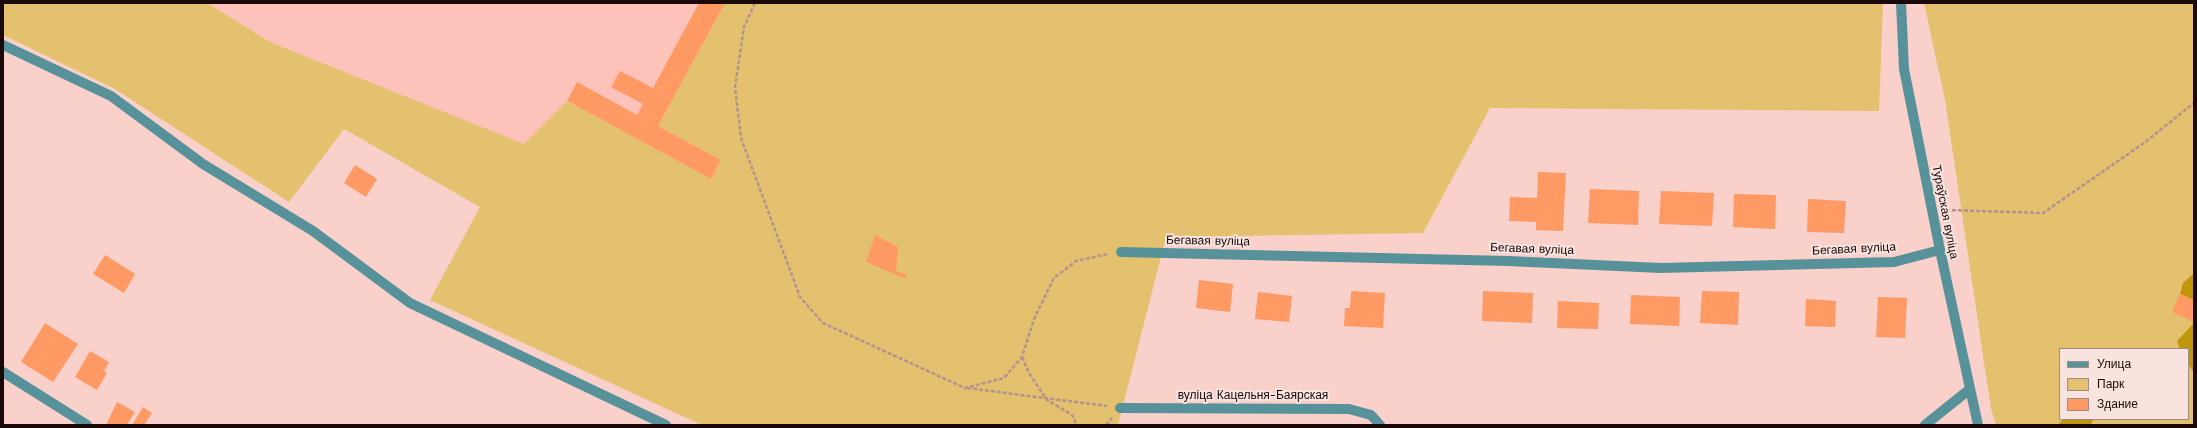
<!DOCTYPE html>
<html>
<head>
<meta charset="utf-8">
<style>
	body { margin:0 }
	#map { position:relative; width:2197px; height:428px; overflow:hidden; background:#f9d0ca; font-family:"Work Sans",sans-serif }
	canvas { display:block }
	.frame { position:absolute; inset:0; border:4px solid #1a0908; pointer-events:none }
	.legend { position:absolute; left:2059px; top:348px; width:130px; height:72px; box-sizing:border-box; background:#f8e3df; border:1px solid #9f8c89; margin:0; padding:5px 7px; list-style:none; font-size:12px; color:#1a0908 }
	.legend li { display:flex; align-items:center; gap:8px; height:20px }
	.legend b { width:20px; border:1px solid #9f8c89 }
</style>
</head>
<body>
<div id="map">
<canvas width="2197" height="428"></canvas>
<div class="frame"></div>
<ul class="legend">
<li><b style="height:5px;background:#57929b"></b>Улица</li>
<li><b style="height:11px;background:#e3c16e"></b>Парк</li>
<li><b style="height:11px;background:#ff9a64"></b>Здание</li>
</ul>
</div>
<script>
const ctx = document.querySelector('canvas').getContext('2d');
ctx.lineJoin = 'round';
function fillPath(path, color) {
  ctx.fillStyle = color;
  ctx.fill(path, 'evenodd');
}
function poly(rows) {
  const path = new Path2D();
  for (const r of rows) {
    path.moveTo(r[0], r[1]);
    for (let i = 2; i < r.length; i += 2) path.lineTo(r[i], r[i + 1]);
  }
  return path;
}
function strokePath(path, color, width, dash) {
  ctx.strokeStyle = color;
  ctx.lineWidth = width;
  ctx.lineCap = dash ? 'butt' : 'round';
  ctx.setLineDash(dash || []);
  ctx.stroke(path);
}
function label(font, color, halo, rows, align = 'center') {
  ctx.font = font + ' "Work Sans",sans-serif';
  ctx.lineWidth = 4;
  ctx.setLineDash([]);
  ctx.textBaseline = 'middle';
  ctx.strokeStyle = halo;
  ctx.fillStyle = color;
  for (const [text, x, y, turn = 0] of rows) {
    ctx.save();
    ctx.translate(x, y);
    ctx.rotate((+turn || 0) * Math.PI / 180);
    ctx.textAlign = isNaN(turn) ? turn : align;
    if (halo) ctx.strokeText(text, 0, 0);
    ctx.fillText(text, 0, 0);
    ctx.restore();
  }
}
fillPath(poly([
	[207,3,725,3,721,160,711,179,567,101,524,145,272,43]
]), '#fdc2ba');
fillPath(poly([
	[3,3,207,3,272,43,524,144,567,101,711,179,721,160,658,126,725,3,1883,3,1879,111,1490,108,1423,233,1166,237,1118,425,702,425,430,300,480,207,344,129,289,202,115,89,3,35],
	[1924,3,2194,3,2194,425,1996,425,1991,409,1945,100],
	[2060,349,2188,349,2188,419,2060,419]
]), '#e3c16e');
fillPath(poly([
	[2193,274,2194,274,2194,300,2180,294,2183,283],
	[2194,323,2194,373,2188,364,2188,349,2180,349,2177,341],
	[2063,419,2094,419,2090,425,2058,425]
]), '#c0960c');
fillPath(poly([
	[699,3,725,3,658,126,721,160,711,179,567,101,577,82,637,115,643,104,611,87,620,71,653,88],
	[355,165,377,179,366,197,344,183],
	[1538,172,1566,173,1563,231,1536,230,1536,222,1509,221,1510,197,1537,198],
	[1590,189,1639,191,1638,225,1588,223],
	[1661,191,1714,193,1712,226,1659,224],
	[1734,194,1776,195,1775,229,1733,227],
	[1808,199,1846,201,1844,233,1807,232],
	[875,235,898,247,896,271,907,275,906,279,866,262],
	[105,255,135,274,124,293,93,274],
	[1199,280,1233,284,1230,312,1196,308],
	[1351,291,1385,293,1383,328,1344,326,1345,308,1350,308],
	[1483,291,1533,293,1532,323,1482,321],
	[1702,291,1739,292,1738,325,1700,323],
	[1258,292,1292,296,1289,322,1255,319],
	[2180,294,2194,300,2194,322,2172,312],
	[1631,295,1680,297,1679,326,1630,324],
	[1878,297,1907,298,1905,338,1876,337],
	[1806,299,1836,301,1835,327,1805,326],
	[1558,301,1599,303,1598,329,1557,328],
	[45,323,78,344,53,382,21,362],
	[90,351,109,362,104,371,107,373,97,390,75,377],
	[117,402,135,412,127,425,106,425],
	[143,407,152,413,144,425,132,425]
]), '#ff9a64');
strokePath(poly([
	[755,3,744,27,735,87,741,138,800,297,823,323,965,388,1004,378,1022,357,1034,319,1054,278,1076,261,1108,254],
	[1946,210,2043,213,2144,143,2194,103],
	[1022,357,1029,373,1047,400,1072,415,1077,425],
	[967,388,1107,406],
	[1106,425,1112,418]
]), '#b4928e', 2.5, [4, 2]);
strokePath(poly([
	[1901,3,1904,69,1940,250,1978,425],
	[3,45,111,96,203,164,313,231,410,303,666,425],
	[1121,252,1508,261,1661,268,1894,262,1940,250],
	[3,372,87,425],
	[1120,408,1349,409,1371,415,1380,425],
	[1925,425,1970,389]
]), '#57929b', 10);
label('12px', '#1a0908', '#f8e3df', [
	["Тураўская вуліца",1945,212,79],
	["Бегавая вуліца",1208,241,1],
	["Бегавая вуліца",1532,249,2],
	["Бегавая вуліца",1854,249,-3],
	["вуліца Кацельня-Баярская",1253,395]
]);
</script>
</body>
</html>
